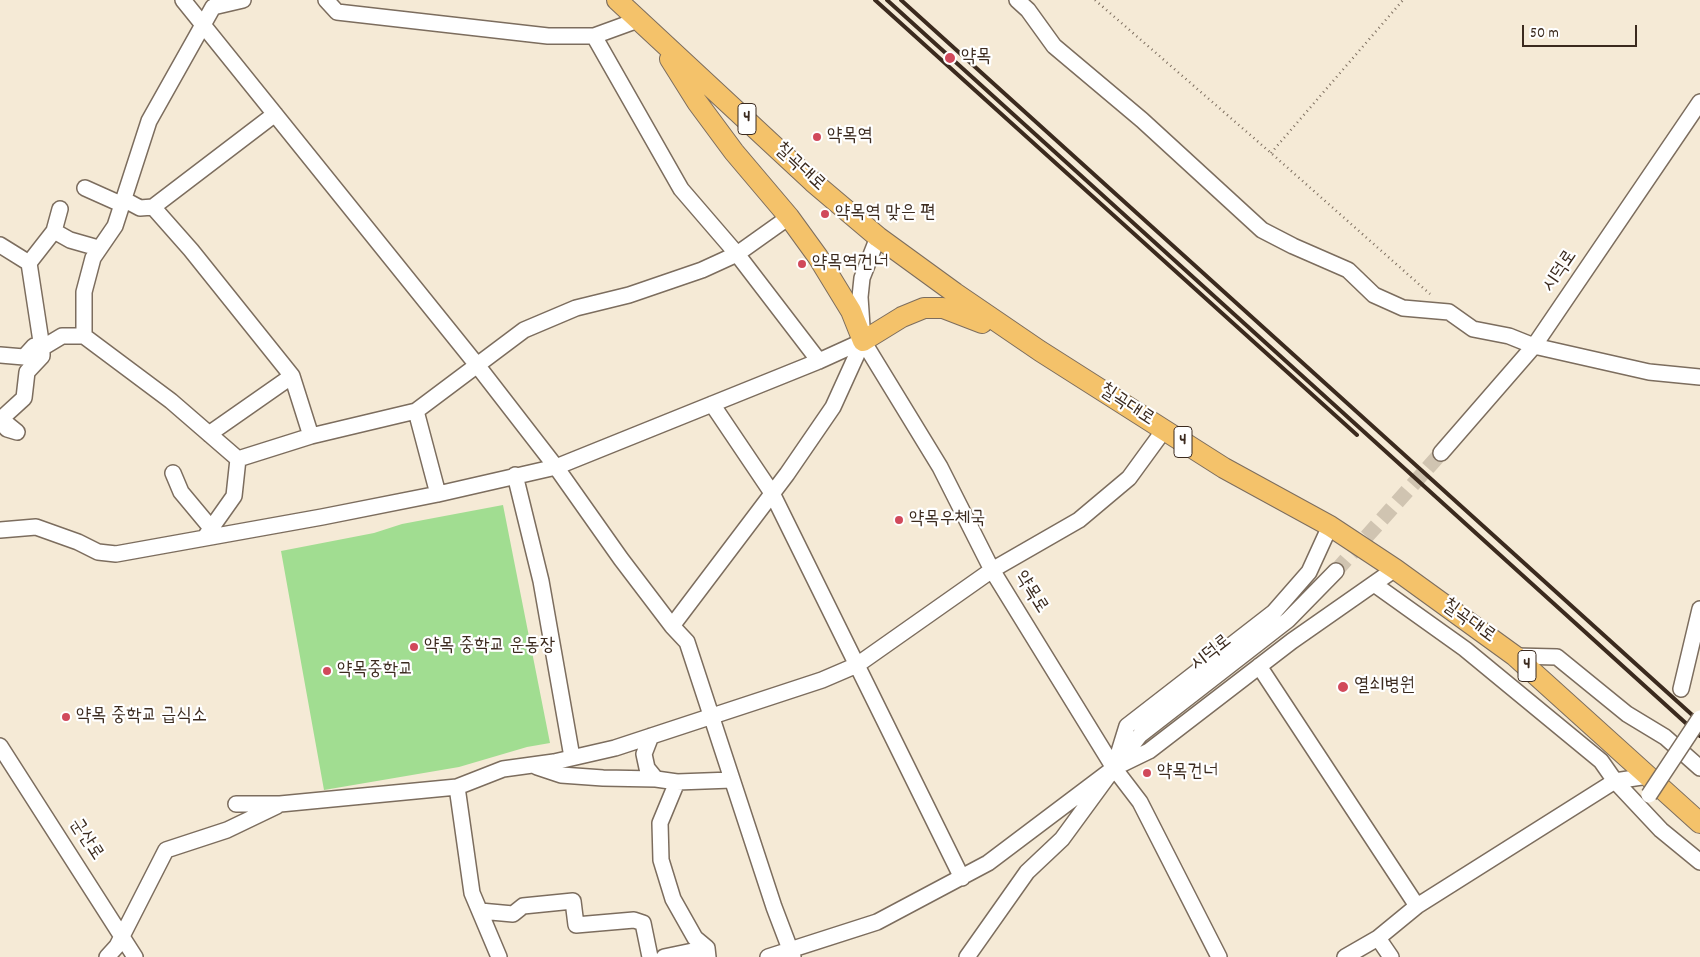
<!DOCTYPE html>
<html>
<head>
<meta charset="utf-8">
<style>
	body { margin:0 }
	#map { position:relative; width:1700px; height:957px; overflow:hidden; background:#f5ead6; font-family:Dekko,sans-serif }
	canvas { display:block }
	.scale { position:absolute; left:1522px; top:25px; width:115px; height:22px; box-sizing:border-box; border:2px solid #3b2a1e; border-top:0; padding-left:6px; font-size:15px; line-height:18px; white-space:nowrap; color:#3b2a1e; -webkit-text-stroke:4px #fff; paint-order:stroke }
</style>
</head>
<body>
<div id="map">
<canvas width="1700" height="957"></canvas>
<div class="scale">50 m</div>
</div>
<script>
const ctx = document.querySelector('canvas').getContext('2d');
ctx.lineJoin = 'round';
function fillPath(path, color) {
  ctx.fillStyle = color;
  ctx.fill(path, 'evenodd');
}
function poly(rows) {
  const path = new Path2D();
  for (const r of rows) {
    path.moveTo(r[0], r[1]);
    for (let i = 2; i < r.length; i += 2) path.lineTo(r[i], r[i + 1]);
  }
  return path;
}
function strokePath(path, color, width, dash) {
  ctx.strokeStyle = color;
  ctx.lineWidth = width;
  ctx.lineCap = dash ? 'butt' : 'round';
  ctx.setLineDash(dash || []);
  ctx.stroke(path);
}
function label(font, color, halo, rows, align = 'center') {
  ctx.font = font + ' Dekko,"Poor Story",sans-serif';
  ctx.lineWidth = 4.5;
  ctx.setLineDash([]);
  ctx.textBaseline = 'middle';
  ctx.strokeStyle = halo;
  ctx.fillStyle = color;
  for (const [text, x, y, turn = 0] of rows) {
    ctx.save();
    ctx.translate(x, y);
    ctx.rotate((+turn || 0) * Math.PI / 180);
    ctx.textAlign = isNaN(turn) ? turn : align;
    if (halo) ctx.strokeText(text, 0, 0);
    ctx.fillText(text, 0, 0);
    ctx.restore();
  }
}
fillPath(poly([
	[503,505,550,743,527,747,459,767,324,790,281,551,374,533,402,524]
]), '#a1dd91');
strokePath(poly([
	[1336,571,1441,453]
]), '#d0c4b1', 15, [15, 8]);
const minor = poly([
	[183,0,477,365,556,467,621,559,672,626,687,642,774,907,793,957],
	[326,0,337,12,548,36,594,36,638,20],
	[1017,0,1028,10,1054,46,1142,120,1262,230,1293,246,1348,270,1374,295,1403,308,1449,312,1473,329,1509,336,1534,346,1649,372,1700,377],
	[594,36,681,189,737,254,819,361],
	[275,114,153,207,191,250,292,376,311,436],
	[85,188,123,205],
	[125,200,140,208,153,207],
	[54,231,60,209],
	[878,237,862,278,860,297,863,341,940,467,992,570,1114,768,1140,802,1219,957],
	[0,245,29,263,42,348,62,336,84,336,84,292,93,258,115,226,149,121,213,7,243,0],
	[29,263,54,231,70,240,98,248],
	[84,336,171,401,238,459,311,436,416,411,524,330,576,308,629,295,702,270,737,254,789,217],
	[0,355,24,357,34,346,42,348,42,356,27,372,24,398,1,419,17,432,7,429,0,420],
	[712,404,772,493,962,878],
	[416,411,438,494],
	[209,434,292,376],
	[1441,453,1534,346,1700,102],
	[173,473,181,492,211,528],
	[515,475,541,581,572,757],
	[0,530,36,527,78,542,98,552,116,554,322,517,438,494,556,467,819,361,863,341],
	[205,537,234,496,238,459],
	[1374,584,1465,649,1601,761,1615,781,1661,830,1700,862],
	[672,626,787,474,833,407,863,341],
	[1515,656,1557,657,1627,714,1665,737,1700,768],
	[1259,666,1417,906],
	[1681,689,1700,609],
	[651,736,644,754,647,768,656,779],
	[0,746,135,957],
	[1120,761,1140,735,1288,620,1336,571],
	[537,767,561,775,603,778,656,779,677,782,732,780],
	[677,782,660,823,661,860,673,899,695,938,707,948,708,957],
	[457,787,472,893,499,957],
	[236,804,280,804,457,787,503,769,554,762,615,748,822,680,857,665,992,570,1079,520,1129,478,1164,430],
	[480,911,513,914,523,906,573,901,576,925,634,920,643,923,650,957],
	[1378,938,1391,957],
	[107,957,117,946,166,850,227,830,277,806],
	[664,957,707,948],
	[768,957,877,922,988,863,1114,768,1149,751,1292,641,1395,569],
	[967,957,1027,872,1062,839,1114,768,1127,726,1274,612,1309,572,1330,526],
	[1345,957,1378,938,1417,906,1615,781,1648,776]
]);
const major = poly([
	[617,0,813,182,878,237,955,293,1040,351,1224,468,1330,526,1395,569,1515,656,1700,823],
	[670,59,697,102,734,152,789,217,818,257,851,311,863,341,902,317,924,308,943,308,982,323]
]);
strokePath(minor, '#7c6d5e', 18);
strokePath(major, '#7c6d5e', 22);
strokePath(poly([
	[1095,0,1271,153,1430,294],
	[1271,153,1403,0]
]), '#7c6d5e', 2.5, [1, 4]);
strokePath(minor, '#fff', 15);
strokePath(major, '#f4c26a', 20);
strokePath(poly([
	[875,0,1357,435],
	[887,0,1700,736],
	[901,0,1700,722]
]), '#3b2a1e', 4);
const minorBridge = poly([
	[1649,795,1700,718]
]);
strokePath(minorBridge, '#7c6d5e', 18, []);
strokePath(minorBridge, '#fff', 15);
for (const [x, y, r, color] of [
	[950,58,6,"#d1495b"],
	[817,137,5,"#d1495b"],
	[825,214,5,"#d1495b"],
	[802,264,5,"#d1495b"],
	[899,520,5,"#d1495b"],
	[414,647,5,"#d1495b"],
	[327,671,5,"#d1495b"],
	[1343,687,6,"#d1495b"],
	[66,717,5,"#d1495b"],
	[1147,773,5,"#d1495b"]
]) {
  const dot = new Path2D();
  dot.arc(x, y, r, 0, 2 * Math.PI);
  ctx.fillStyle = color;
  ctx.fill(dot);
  strokePath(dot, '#fff', 2);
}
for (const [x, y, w] of [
	[747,119,18],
	[1183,442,18],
	[1527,666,18]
]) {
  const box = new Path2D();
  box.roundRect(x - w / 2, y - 15.5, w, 31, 4);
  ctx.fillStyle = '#fff';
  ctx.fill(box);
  strokePath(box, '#3b2a1e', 1);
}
label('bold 18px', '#3b2a1e', null, [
	["4",747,119],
	["4",1183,442],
	["4",1527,666]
]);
label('19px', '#3b2a1e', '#fff', [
	["약목",961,58],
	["약목역",827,137],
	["약목역 맞은 편",835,214],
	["약목역건너",812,264],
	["약목우체국",909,520],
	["약목 중학교 운동장",424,647],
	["약목중학교",337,671],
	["열쇠병원",1354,687],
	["약목 중학교 급식소",76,717],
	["약목건너",1157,773]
], 'left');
label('19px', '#3b2a1e', '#fff', [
	["칠곡대로",799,168,43],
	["시덕로",1561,272,-56],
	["칠곡대로",1126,406,33],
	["약목로",1030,593,58],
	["칠곡대로",1468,622,36],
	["시덕로",1212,654,-38],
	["군산로",85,840,57]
]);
</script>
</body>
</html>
